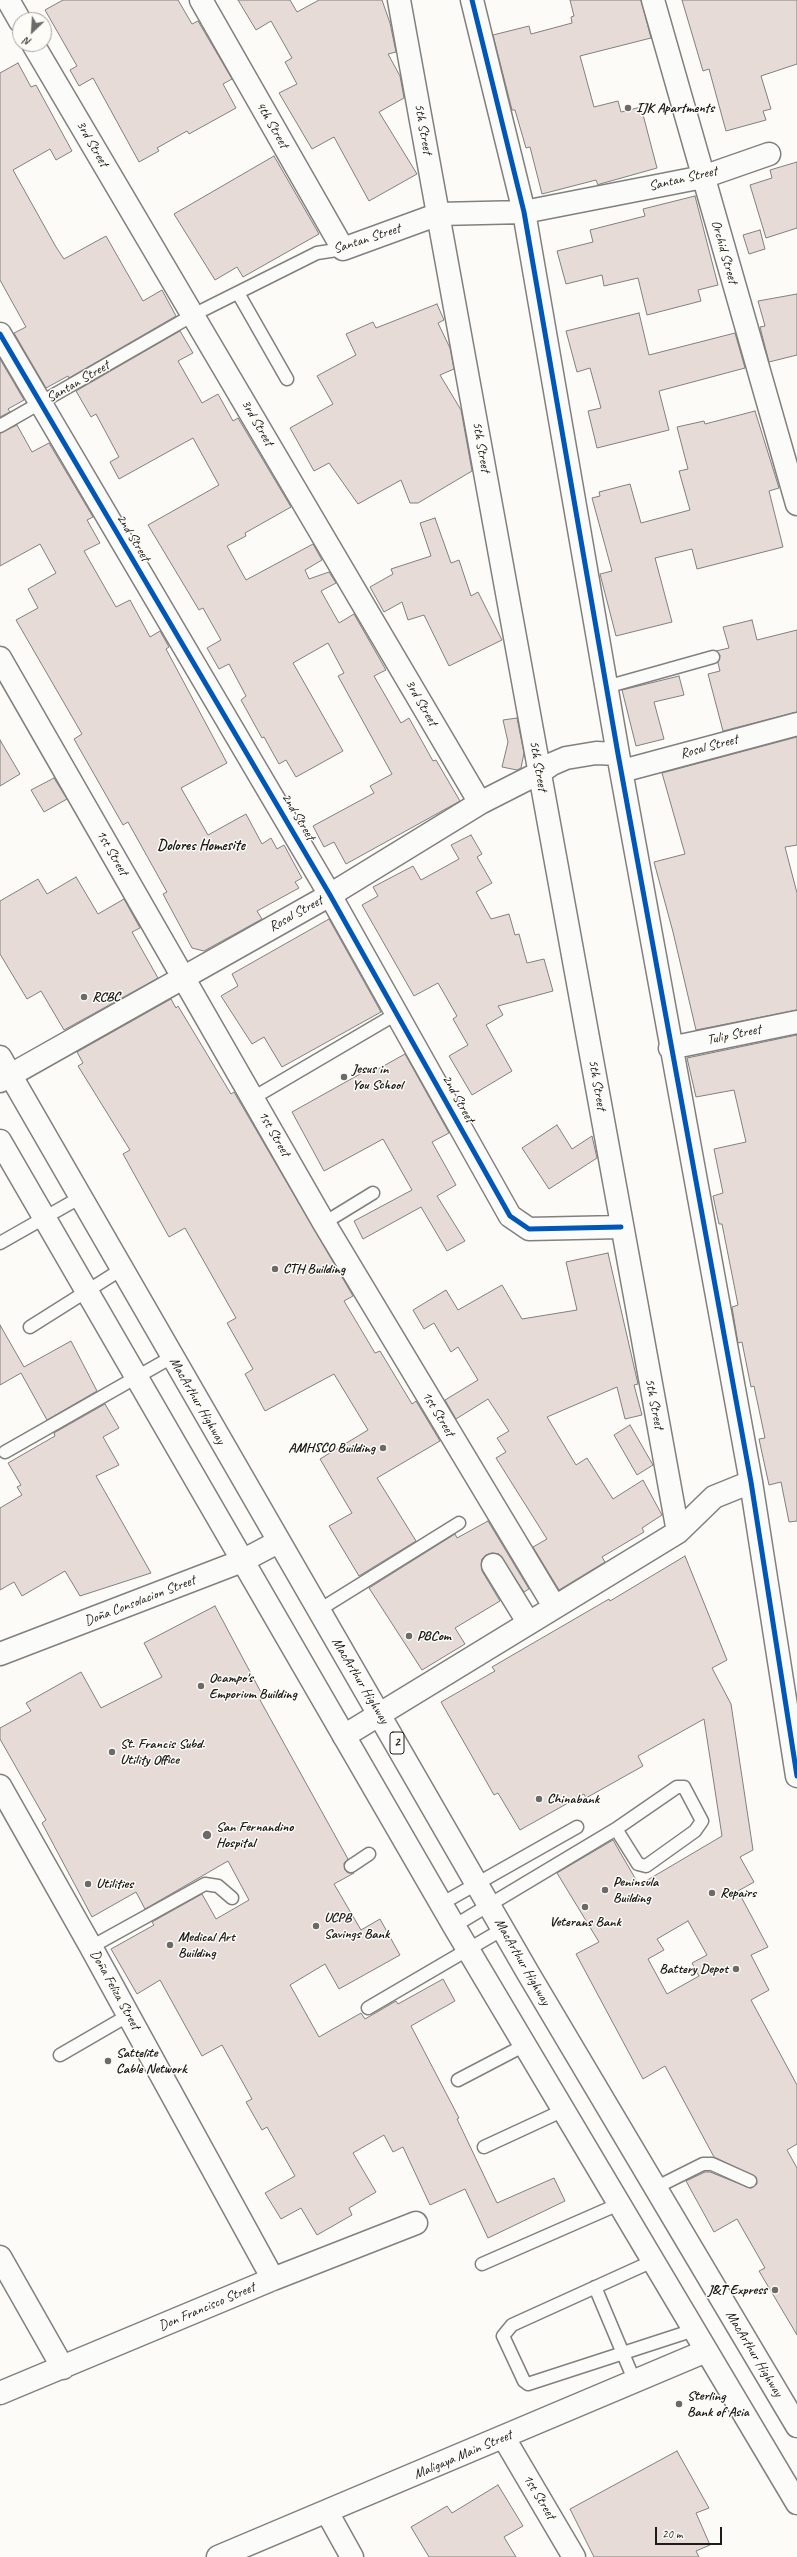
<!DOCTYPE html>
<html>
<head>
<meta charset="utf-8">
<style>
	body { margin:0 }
	#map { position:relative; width:797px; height:2557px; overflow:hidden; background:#fcfbf8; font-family:Caveat,sans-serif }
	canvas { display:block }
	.north { position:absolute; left:12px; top:12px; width:40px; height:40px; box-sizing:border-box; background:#fdfcf7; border:1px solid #a3a29f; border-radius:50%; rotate:205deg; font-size:11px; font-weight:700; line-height:16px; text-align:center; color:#1c1c1c }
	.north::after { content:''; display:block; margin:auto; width:14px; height:18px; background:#6a6a69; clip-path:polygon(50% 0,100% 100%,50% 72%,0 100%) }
	.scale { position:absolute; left:655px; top:2527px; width:67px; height:18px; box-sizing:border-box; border:2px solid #1c1c1c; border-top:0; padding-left:5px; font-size:12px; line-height:14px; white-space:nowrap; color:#1c1c1c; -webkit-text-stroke:3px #fdfcf7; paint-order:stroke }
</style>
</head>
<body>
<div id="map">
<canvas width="797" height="2557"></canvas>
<div class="north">N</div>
<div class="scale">20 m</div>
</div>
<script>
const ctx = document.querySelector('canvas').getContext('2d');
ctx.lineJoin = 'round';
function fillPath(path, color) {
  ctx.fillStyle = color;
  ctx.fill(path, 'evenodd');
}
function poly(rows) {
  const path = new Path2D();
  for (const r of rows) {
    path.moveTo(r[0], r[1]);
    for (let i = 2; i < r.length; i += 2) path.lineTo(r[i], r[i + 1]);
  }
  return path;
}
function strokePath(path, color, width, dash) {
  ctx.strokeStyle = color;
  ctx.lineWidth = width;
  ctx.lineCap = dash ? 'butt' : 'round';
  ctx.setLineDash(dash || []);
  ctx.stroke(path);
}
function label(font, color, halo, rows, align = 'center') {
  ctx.font = font + ' Caveat,sans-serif';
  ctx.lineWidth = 3;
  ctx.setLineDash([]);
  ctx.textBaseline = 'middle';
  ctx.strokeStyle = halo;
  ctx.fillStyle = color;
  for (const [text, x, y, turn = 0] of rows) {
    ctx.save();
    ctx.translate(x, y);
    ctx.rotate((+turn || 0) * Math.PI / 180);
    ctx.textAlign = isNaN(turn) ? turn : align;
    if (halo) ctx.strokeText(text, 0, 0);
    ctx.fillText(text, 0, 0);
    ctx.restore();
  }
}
const building = poly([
	[63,0,178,0,192,24,198,21,232,79,223,84,236,108,189,134,187,131,157,148,159,151,139,162,93,78,79,86,70,70,77,66,45,10,63,0],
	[238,0,290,0,297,12,319,0,382,0,390,23,396,52,388,54,400,76,404,98,379,112,417,174,369,201,334,137,312,149,279,93,297,84,285,62,292,58,271,21,256,30,238,0],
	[570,0,641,0,651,38,580,56,594,107,618,101,621,112,641,107,657,168,600,184,598,185,596,180,542,194,530,147,526,148,515,110,512,110,493,35,529,26,531,34,572,23,571,17,574,16,570,0],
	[682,0,797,0,797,64,761,76,771,109,763,111,766,120,726,131,709,69,703,71,682,0],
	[18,63,31,87,36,85,72,151,56,160,50,149,13,170,56,247,64,259,106,236,143,301,162,290,176,316,69,378,68,376,46,388,14,333,26,327,0,280,0,73,18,63],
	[274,156,319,234,243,277,237,267,215,280,174,214,274,156],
	[797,162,797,228,766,238,750,185,772,178,770,170,797,162],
	[695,196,718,285,698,290,701,301,647,315,638,278,604,286,602,275,566,284,557,251,593,242,590,230,645,216,643,209,695,196],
	[760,230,765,249,749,254,743,235,760,230],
	[797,294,797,355,769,362,760,327,765,326,758,301,797,294],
	[437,304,444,320,438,323,450,348,454,369,440,375,461,410,472,471,418,503,410,503,401,480,358,504,329,463,314,471,290,428,333,404,317,376,356,355,346,334,373,322,376,328,437,304],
	[639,313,649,355,735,333,745,368,659,391,669,430,597,448,588,411,601,408,590,368,577,372,566,331,639,313],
	[180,331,193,353,178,361,202,403,218,394,233,421,238,418,291,507,245,533,246,536,227,546,246,580,313,544,322,560,305,570,309,579,329,572,336,583,321,591,339,623,354,614,386,670,374,676,401,723,409,718,433,761,436,760,460,801,346,864,334,842,324,847,313,826,374,793,370,786,392,774,338,676,344,673,328,643,293,663,343,751,296,777,286,760,279,764,264,737,262,738,241,700,246,696,229,664,219,669,207,648,221,640,203,608,199,610,148,525,219,485,193,438,119,479,110,462,119,457,96,414,91,417,76,391,180,331],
	[0,359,24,400,8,409,10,412,0,417,0,359],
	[755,411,779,488,769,491,783,547,697,569,692,549,655,558,672,622,616,636,600,574,612,571,592,498,600,496,599,492,630,484,641,523,690,510,679,471,688,469,677,427,704,421,705,424,755,411],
	[17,425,32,452,49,443,93,517,87,520,100,543,84,551,116,607,130,600,150,637,160,631,169,647,166,649,227,763,181,788,208,835,246,814,262,844,271,838,277,849,284,845,302,878,295,882,299,888,257,911,262,919,204,951,192,948,163,894,167,892,128,822,123,825,74,739,82,734,16,620,38,608,28,589,56,573,40,544,0,566,0,433,17,425],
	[435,518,451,563,459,560,471,596,478,592,502,640,449,666,424,615,408,620,402,602,384,612,370,587,393,574,391,569,431,556,420,523,435,518],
	[752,620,757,640,797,630,797,712,723,731,708,674,720,671,718,663,720,655,716,651,729,648,723,627,752,620],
	[679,676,684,695,654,702,664,739,636,746,622,690,679,676],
	[517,718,524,753,521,768,517,770,502,767,508,742,503,720,517,718],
	[797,737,797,845,785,847,797,893,797,1010,696,1030,673,932,654,862,685,854,662,773,797,737],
	[0,740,20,774,0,786,0,740],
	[54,778,67,799,44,812,31,790,54,778],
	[471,835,482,854,477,857,492,883,476,892,491,919,509,914,515,935,519,934,527,963,544,959,553,991,498,1006,503,1015,486,1025,512,1071,472,1095,449,1056,468,1045,453,1019,457,1016,438,983,414,996,362,905,378,896,373,887,413,866,421,880,459,859,451,845,471,835],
	[76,877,98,914,124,899,140,928,132,932,158,978,64,1030,41,991,27,999,0,954,0,901,38,879,47,894,76,877],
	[329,919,381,1012,282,1067,264,1037,252,1044,221,996,238,986,232,974,329,919],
	[171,999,176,1008,178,1006,231,1094,234,1092,353,1296,344,1301,375,1353,380,1351,412,1404,416,1401,440,1441,377,1478,416,1541,359,1576,329,1526,352,1513,320,1459,368,1430,334,1374,265,1411,245,1374,253,1369,227,1323,236,1318,185,1228,169,1237,123,1154,130,1150,78,1066,83,1063,77,1052,171,999],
	[797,1035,797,1521,789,1522,781,1482,769,1485,759,1439,765,1438,754,1386,751,1387,742,1342,738,1343,732,1307,738,1305,722,1224,719,1224,713,1196,723,1193,714,1149,746,1142,734,1090,696,1097,687,1058,797,1035],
	[405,1054,449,1133,432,1142,456,1185,437,1196,465,1241,447,1251,421,1207,363,1239,354,1221,412,1190,383,1139,324,1171,292,1112,369,1069,371,1073,405,1054],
	[557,1125,572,1149,592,1136,597,1158,549,1189,522,1148,557,1125],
	[608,1253,638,1384,634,1385,642,1415,625,1419,617,1387,547,1417,576,1465,587,1458,613,1499,643,1480,662,1515,642,1528,644,1532,602,1557,605,1562,559,1590,533,1547,547,1539,496,1458,506,1452,497,1438,509,1431,488,1399,456,1419,445,1400,478,1380,458,1347,451,1352,434,1323,424,1329,413,1310,446,1290,458,1310,502,1285,522,1319,577,1310,566,1262,608,1253],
	[0,1325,24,1367,71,1341,97,1391,47,1420,21,1373,0,1385,0,1325],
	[105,1404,119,1428,103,1437,119,1465,96,1476,151,1573,80,1596,65,1571,22,1596,14,1582,0,1590,0,1508,22,1495,17,1487,21,1485,8,1463,55,1436,54,1433,105,1404],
	[630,1425,653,1465,637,1475,614,1435,630,1425],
	[488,1521,529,1589,524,1592,499,1554,492,1553,486,1555,482,1559,482,1571,500,1601,455,1628,465,1644,422,1670,369,1588,455,1534,457,1538,488,1521],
	[685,1556,727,1660,712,1668,731,1704,753,1850,740,1857,754,1882,738,1891,768,1947,751,1955,769,1990,751,2000,797,2085,797,2144,787,2150,797,2168,797,2335,759,2271,765,2268,737,2219,714,2232,686,2181,705,2172,710,2172,750,2188,757,2184,756,2177,714,2157,665,2066,643,2079,576,1954,599,1942,557,1873,613,1840,639,1885,722,1836,704,1719,638,1756,643,1766,586,1798,584,1794,520,1830,498,1793,494,1795,441,1702,495,1671,492,1667,609,1599,610,1601,685,1556],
	[688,1921,707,1955,692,1963,699,1976,667,1994,648,1959,664,1950,657,1939,688,1921],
	[215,1606,264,1698,260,1700,348,1859,344,1863,345,1870,348,1873,354,1873,334,1884,361,1930,380,1919,400,1955,339,1989,325,1964,290,1985,319,2037,361,2013,365,2019,396,2001,398,2004,443,1979,455,2001,411,2026,459,2118,457,2119,497,2203,554,2178,565,2201,488,2238,465,2189,430,2205,403,2147,393,2152,384,2135,353,2153,376,2192,349,2208,352,2215,317,2235,301,2208,281,2219,265,2193,295,2176,267,2127,262,2130,246,2102,252,2099,222,2045,202,2056,160,1980,137,1994,111,1949,154,1925,152,1922,202,1894,216,1919,249,1900,228,1861,145,1909,136,1892,92,1917,42,1823,46,1820,0,1739,0,1728,31,1711,26,1703,81,1672,101,1708,162,1677,144,1643,215,1606],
	[677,2451,709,2508,696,2513,710,2545,696,2551,699,2557,594,2557,570,2509,677,2451],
	[498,2485,523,2526,504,2537,516,2557,429,2557,411,2527,447,2506,452,2513,498,2485]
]);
fillPath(building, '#e7dbd8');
strokePath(building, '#81807f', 1);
const service = poly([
	[238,293,287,379],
	[0,426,193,315,317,253,343,249],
	[606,687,713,657],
	[253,1098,396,1014],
	[324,1223,373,1193],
	[0,1243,81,1197],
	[30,1327,122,1269],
	[5,1452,172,1357],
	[319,1610,459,1523],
	[351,1866,369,1854],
	[441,1904,577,1827],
	[454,1926,616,1829,677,1787,684,1787,702,1821,695,1831,646,1866,638,1864,616,1829],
	[91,1947,205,1884,218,1886,232,1898],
	[368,2008,503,1929],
	[60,2055,129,2015],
	[458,2080,525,2045],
	[484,2147,564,2110],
	[655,2188,703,2164,712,2164,750,2181],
	[653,2261,512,2325,503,2336,524,2381,528,2384,694,2330],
	[482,2264,619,2204],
	[595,2287,635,2382]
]);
const minor = poly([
	[8,0,20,21],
	[201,0,343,249,439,214,524,212,703,177,769,154],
	[399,0,678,1532],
	[472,0,524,212,618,754,751,1482,797,1776],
	[653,0,797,504],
	[33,44,480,803],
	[0,334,330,895,510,1216,529,1229,621,1227],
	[0,658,324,1223,554,1606],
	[622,771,797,724],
	[670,1048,797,1022],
	[0,1081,330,895,480,803,539,773,552,764,566,758,596,753,618,754],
	[493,1565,528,1622],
	[0,1654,242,1561,278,1542],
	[344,1736,678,1532,714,1497,751,1482],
	[0,1786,91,1947,273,2279],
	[0,2257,63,2368],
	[0,2393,273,2279,416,2223],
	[504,2438,574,2557],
	[327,2512,352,2557],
	[218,2557,706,2351]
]);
const trunk = poly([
	[0,1057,528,1973,797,2426],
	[0,1141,454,1926,797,2503]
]);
strokePath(service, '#81807f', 15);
strokePath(minor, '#81807f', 25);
strokePath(trunk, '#81807f', 25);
strokePath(service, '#fbfbf9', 12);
strokePath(minor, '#fbfbf9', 22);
strokePath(trunk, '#fbfbf9', 22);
strokePath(poly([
	[472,0,524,212,618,754,751,1482,797,1776],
	[0,334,330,895,510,1216,529,1229,621,1227]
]), '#0057b8', 5);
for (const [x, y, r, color] of [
	[628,108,4,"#6a6a69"],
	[84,997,4,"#6a6a69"],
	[344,1077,4,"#6a6a69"],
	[275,1269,4,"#6a6a69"],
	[383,1448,4,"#6a6a69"],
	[409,1636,4,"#6a6a69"],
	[201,1686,4,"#6a6a69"],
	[112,1752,4,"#6a6a69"],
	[539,1799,4,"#6a6a69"],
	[207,1835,5,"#6a6a69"],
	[88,1884,4,"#6a6a69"],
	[605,1890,4,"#6a6a69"],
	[712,1893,4,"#6a6a69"],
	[585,1907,4,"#6a6a69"],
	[316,1926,4,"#6a6a69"],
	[170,1945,4,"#6a6a69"],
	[736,1969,4,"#6a6a69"],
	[108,2061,4,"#6a6a69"],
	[775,2290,4,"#6a6a69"],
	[679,2404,4,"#6a6a69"]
]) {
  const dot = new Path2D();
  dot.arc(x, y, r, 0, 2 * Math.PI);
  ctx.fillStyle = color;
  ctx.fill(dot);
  strokePath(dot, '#fdfcf7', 1.5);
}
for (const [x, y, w] of [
	[397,1743,14]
]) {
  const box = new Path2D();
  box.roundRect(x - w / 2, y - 11, w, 22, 3);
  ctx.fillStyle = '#fdfcf7';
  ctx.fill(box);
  strokePath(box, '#1c1c1c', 1);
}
label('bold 13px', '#1c1c1c', null, [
	["2",397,1743]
]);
label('bold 14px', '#1c1c1c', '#fdfcf7', [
	["IJK Apartments",636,108],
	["RCBC",92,997],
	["Jesus in",352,1069],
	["You School",352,1085],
	["CTH Building",283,1269],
	["AMHSCO Building",375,1448,"right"],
	["PBCom",417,1636],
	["Ocampo's",209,1678],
	["Emporium Building",209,1694],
	["St. Francis Subd.",120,1744],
	["Utility Office",120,1760],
	["Chinabank",547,1799],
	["San Fernandino",216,1827],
	["Hospital",216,1843],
	["Peninsula",613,1882],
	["Building",613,1898],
	["Utilities",96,1884],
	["Repairs",720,1893],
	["UCPB",324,1918],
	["Savings Bank",324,1934],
	["Veterans Bank",585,1922,"center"],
	["Medical Art",178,1937],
	["Building",178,1953],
	["Battery Depot",728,1969,"right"],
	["Sattelite",116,2053],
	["Cable Network",116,2069],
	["J&T Express",767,2290,"right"],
	["Sterling",687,2396],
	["Bank of Asia",687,2412]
], 'left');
label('14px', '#1c1c1c', '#fdfcf7', [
	["4th Street",272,125,60],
	["5th Street",423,129,80],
	["3rd Street",92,144,60],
	["Santan Street",683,179,-13],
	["Santan Street",367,239,-18],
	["Orchid Street",724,252,74],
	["Santan Street",78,382,-30],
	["3rd Street",257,423,60],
	["5th Street",481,447,80],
	["2nd Street",133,538,59],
	["3rd Street",421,703,60],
	["Rosal Street",709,747,-15],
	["5th Street",538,766,80],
	["2nd Street",298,817,59],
	["1st Street",112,853,60],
	["Rosal Street",296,914,-29],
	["Tulip Street",734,1035,-12],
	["5th Street",597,1085,80],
	["2nd Street",458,1099,61],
	["1st Street",274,1134,60],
	["MacArthur Highway",197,1401,60],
	["5th Street",654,1404,79],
	["1st Street",438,1414,59],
	["Doña Consolacion Street",140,1601,-21],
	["MacArthur Highway",360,1681,59],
	["MacArthur Highway",522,1962,60],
	["Doña Feliza Street",115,1990,61],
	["Don Francisco Street",207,2307,-23],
	["MacArthur Highway",754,2354,59],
	["Maligaya Main Street",463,2455,-23],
	["1st Street",539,2497,59]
]);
label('bold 15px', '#1c1c1c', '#fdfcf7', [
	["Dolores Homesite",201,846]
]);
</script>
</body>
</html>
